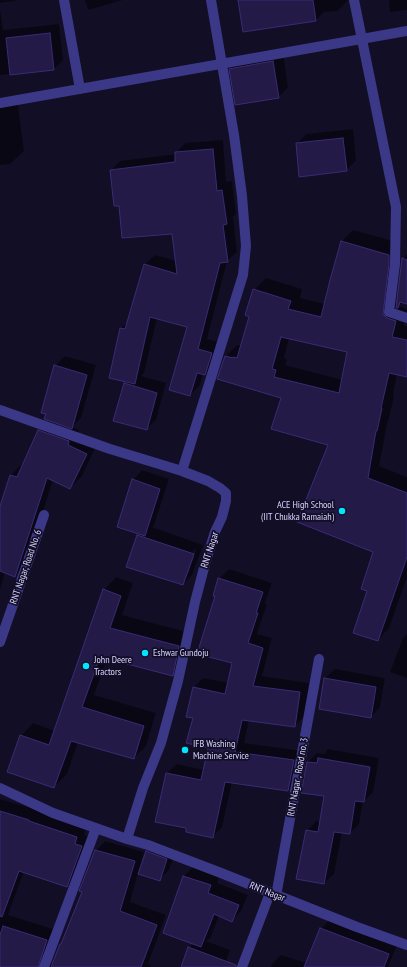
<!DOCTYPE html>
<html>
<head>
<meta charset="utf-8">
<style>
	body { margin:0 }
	canvas { display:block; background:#120e26 }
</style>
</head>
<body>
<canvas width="407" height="967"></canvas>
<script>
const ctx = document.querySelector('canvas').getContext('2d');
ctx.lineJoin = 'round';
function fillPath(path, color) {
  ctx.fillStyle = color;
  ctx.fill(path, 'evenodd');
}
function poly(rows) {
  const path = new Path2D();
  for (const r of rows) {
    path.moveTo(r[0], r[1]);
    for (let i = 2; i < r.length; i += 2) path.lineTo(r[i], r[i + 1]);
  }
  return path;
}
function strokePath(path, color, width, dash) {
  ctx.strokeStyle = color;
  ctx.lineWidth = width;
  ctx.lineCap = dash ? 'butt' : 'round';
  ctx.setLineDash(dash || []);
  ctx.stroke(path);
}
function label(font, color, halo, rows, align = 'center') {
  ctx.font = font + ' "PT Sans Narrow",sans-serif';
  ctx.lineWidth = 3.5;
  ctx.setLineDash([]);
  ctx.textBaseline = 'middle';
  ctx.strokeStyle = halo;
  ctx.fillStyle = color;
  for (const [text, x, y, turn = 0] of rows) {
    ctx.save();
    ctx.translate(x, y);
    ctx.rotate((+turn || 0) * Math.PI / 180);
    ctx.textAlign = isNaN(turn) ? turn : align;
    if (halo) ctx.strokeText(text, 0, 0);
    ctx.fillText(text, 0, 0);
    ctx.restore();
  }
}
fillPath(poly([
	[0,0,20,0,0,3],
	[85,0,123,0,88,10],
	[239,0,348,0,338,11,324,12,316,20],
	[389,0,407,0,407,10,390,12],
	[0,9,3,30,59,24,63,60,54,69,0,75],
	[283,52,288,87,279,97,230,69,240,60],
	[17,98,24,151,10,164,0,165,0,101],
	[353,129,356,161,346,170,297,144,306,134],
	[223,140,226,182,232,181,236,214,233,217,237,252,227,261,207,339,221,343,214,365,205,374,203,374,200,385,190,395,188,326,157,318,144,373,141,376,166,383,156,420,146,429,124,384,127,381,121,328,128,321,145,264,155,255,177,261,173,232,120,204,111,170,120,161,176,154,176,153,185,143],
	[353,230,400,243,394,299,397,307,403,259,407,254,407,303,403,302,399,306,407,309,404,326,407,326,407,376,397,374,393,396,394,397,389,418,388,420,379,466,407,477,407,577,389,628,378,640,368,590,375,551,329,445,282,398,225,357,237,345,242,346,250,316,254,290,266,278,302,289,300,298,325,304,341,242],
	[289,338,348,351,343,380,285,365,287,359,284,358],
	[65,356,96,365,81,418,72,427,79,430,78,433,98,442,82,476,70,488,53,480,26,565,15,576,5,572,0,590,0,504,2,504,11,475,22,464,24,464,39,431,50,420,55,366],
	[142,470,169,479,154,525,152,527,203,545,192,575,183,584,138,535,140,533,133,480],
	[194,549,196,550,188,574,186,574],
	[229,569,272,583,265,603,267,604,257,634,272,638,262,676,309,683,304,717,294,726,249,720,244,743,303,751,298,780,288,790,232,782,222,827,213,836,188,828,167,773,177,764,204,770,209,747,194,717,194,687,203,678,229,683,233,663,216,595,219,579],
	[116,577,133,583,122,615,191,633,185,662,172,674,107,658,94,695,156,713,146,746,134,758,78,742,67,774,54,787,21,736,33,723,55,731,104,590],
	[407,634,407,678,390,672,403,638],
	[335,669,385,678,380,707,371,717,325,678],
	[328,749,379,758,373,792,364,801,363,801,359,824,350,833,342,832,334,874,324,883,307,831,316,821,321,822,325,795,308,762,317,753,324,754],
	[0,799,38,810,86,827,84,835,91,837,77,876,67,886,24,871,8,915,56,930,48,961,53,964,61,944,64,941,83,891,96,851,105,841,144,852,139,870,140,870,147,852,156,842,176,850,169,870,159,880,138,873,130,902,166,915,148,964,151,965,150,967,0,967],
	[193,867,220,876,217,883,248,895,241,911,232,920,219,915,211,937,206,941,230,950,224,967,182,967,189,948,194,943,184,876],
	[330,919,397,945,388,967,271,967,272,964,281,955,307,963,321,929]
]), '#0007');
const building = poly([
	[238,0,313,0,316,21,243,32,238,0],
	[50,33,54,70,10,75,6,38,50,33],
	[273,61,279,98,235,105,229,69,273,61],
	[343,138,347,171,299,177,296,143,343,138],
	[213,149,217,191,222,190,227,224,223,225,228,262,220,263,198,349,212,353,205,375,197,373,190,396,169,390,187,327,150,317,135,384,109,378,120,328,125,329,144,264,177,274,172,234,122,238,119,206,114,206,110,170,175,162,175,152,213,149],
	[341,241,389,255,389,264,383,314,387,318,396,321,392,337,407,340,407,377,389,373,381,408,382,408,377,431,376,431,368,478,407,493,407,557,378,641,353,633,367,591,361,589,373,552,297,522,328,445,271,429,281,398,217,379,225,356,233,358,233,357,237,358,249,317,245,315,253,289,291,301,288,309,321,317,330,280,341,241],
	[281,337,347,352,339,393,274,377,276,370,272,369,281,337],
	[402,258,407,260,407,304,400,302,398,308,396,308,402,258],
	[54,365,87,375,72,429,44,419,46,414,41,413,54,365],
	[124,383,157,393,147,430,113,421,124,383],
	[38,430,69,441,68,445,87,454,70,489,47,478,15,577,0,571,0,506,10,475,17,477,38,430],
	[132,479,160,489,145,536,117,527,132,479],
	[137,535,194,554,183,585,126,567,137,535],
	[218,578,263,592,256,613,258,613,248,643,263,648,253,686,300,692,295,727,242,720,235,752,294,760,288,791,225,782,213,838,186,832,186,828,155,822,166,773,201,780,208,748,186,743,193,718,186,717,193,687,225,694,232,663,197,654,215,596,213,596,218,578],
	[103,589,121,596,110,628,179,646,173,676,100,657,82,707,144,726,134,759,71,741,54,788,7,772,20,735,49,745,103,589],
	[324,678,376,687,371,718,319,709,324,678],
	[318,758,370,767,364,802,355,801,350,834,334,832,324,884,296,879,306,830,318,832,324,796,301,793,307,762,317,763,318,758],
	[0,811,29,820,29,821,77,837,75,844,82,846,67,887,19,871,2,917,0,916,0,811],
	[95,850,135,861,120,911,157,925,141,967,51,967,60,944,61,944,82,892,79,891,95,850],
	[146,851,167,859,160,881,138,874,146,851],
	[183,876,211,885,208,893,239,905,232,922,214,914,201,947,163,933,183,876],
	[3,926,47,940,38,967,0,967,0,935,3,926],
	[320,928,389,954,384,967,304,967,320,928],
	[188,947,236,965,236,967,181,967,188,947]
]);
fillPath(building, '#231a48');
strokePath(building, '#3a2b75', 1);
strokePath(poly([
	[64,0,80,89],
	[354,0,396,207,395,264,389,312,407,318],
	[0,103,407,31],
	[0,410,110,449,182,471,208,481,220,488,226,493,226,501,222,517,215,532,205,564,195,602,178,681,161,743,143,788,127,839,148,845,221,873,357,927,407,945],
	[182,471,243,275,246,246,242,196,234,135,211,0],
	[0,642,44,515],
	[0,788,53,813,127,839],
	[276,896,319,659],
	[44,967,96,828],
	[242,967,270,893]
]), '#3b3887', 10);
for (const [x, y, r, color] of [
	[342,511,4,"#00e6ff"],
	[145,653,4,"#00e6ff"],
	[86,666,4,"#00e6ff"],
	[185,750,4,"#00e6ff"]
]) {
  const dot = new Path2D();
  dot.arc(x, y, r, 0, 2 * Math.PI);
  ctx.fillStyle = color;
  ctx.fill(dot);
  strokePath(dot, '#120e26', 1.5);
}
label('10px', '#d9d4ff', '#120e26', [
	["ACE High School",334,505,"right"],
	["(IIT Chukka Ramaiah)",334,517,"right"],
	["Eshwar Gundoju",153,653],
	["John Deere",94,660],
	["Tractors",94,672],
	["IFB Washing",193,744],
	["Machine Service",193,756]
], 'left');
label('10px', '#d9d4ff', '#120e26', [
	["RNT Nagar",210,550,-72],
	["RNT Nagar, Road No. 6",26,567,-71],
	["RNT Nagar , Road no. 3",298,777,-80],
	["RNT Nagar",267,892,22]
]);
</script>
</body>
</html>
